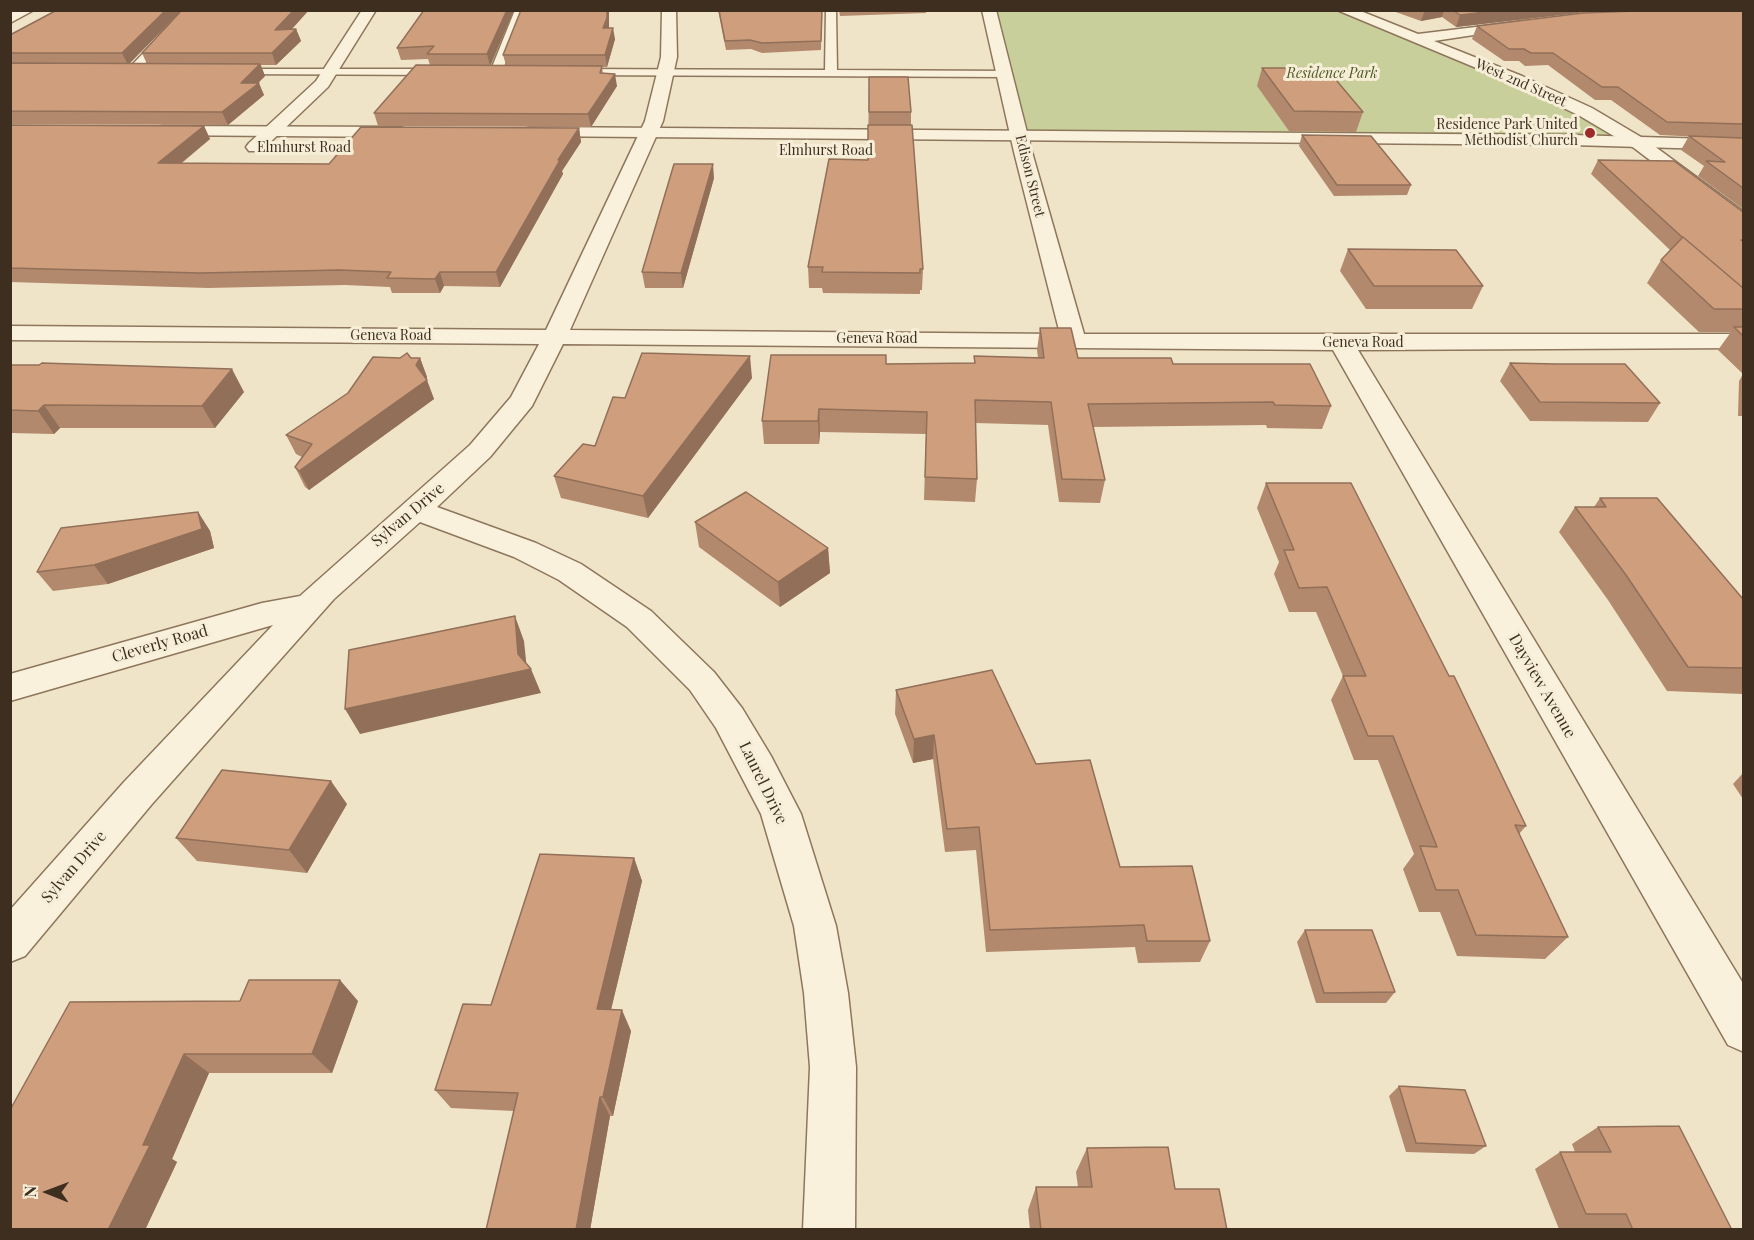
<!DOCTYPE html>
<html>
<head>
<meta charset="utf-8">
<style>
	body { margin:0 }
	#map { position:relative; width:1754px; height:1240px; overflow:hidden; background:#f0e4c8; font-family:"Playfair Display",serif }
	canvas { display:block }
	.frame { position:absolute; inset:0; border:12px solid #3d2e20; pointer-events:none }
	.north { position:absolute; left:18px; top:1162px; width:60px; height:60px; -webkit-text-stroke:4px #f7eed8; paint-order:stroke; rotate:271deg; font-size:16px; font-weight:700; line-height:24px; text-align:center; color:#3d2e20 }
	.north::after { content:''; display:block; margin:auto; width:21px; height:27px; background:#3d2e20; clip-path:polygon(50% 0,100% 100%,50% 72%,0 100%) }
</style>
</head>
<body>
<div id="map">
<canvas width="1754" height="1240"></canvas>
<div class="frame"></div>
<div class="north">N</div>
</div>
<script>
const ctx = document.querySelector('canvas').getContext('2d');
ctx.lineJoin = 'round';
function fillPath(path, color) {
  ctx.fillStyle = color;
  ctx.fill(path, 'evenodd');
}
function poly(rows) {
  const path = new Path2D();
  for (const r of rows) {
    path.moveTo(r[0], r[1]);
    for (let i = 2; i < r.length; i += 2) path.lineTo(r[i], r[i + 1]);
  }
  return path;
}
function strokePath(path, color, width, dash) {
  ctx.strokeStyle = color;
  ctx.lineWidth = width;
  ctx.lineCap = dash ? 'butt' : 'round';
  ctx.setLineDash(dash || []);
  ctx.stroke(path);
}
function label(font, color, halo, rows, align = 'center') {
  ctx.font = font + ' "Playfair Display",serif';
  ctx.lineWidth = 6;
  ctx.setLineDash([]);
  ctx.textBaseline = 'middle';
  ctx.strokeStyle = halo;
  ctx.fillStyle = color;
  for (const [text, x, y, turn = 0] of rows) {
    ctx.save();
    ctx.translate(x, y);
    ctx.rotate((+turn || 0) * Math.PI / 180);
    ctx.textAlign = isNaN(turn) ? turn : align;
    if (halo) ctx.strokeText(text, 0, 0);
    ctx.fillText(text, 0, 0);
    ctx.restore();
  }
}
fillPath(poly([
	[989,11,1344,11,1516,79,1640,144,1020,136]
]), '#c9cf9b');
const service = poly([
	[185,10,196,10,136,73,128,73,128,69,185,10],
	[515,10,525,10,502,72,492,74,490,72,515,10],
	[826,10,836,10,837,70,1006,71,1012,74,1006,77,571,75,565,72,571,69,825,70,826,10],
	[228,69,443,69,449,72,443,75,232,74,226,71,228,69]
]);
const minor = poly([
	[15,10,34,10,10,23,10,13,15,10],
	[362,10,376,10,328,87,261,151,249,151,246,147,249,143,316,81,362,10],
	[662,10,676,10,677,57,663,121,570,330,1060,334,1014,152,982,10,996,10,1032,152,1084,334,1744,334,1744,348,1358,350,1744,985,1744,1052,1728,1045,1333,350,563,344,532,406,490,457,437,507,536,543,581,564,651,611,714,672,742,708,771,756,801,814,836,926,848,993,856,1067,855,1230,803,1230,810,1067,804,993,794,926,761,814,716,728,690,690,627,627,559,580,514,557,420,522,334,599,152,804,25,956,10,962,10,910,124,782,273,625,10,701,10,674,262,603,300,596,470,445,511,397,539,344,10,340,10,326,546,330,645,121,661,57,662,10],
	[1337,10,1358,10,1418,34,1525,21,1527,24,1520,28,1434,41,1522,76,1592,108,1646,140,1744,212,1744,228,1737,226,1634,148,1580,116,1510,82,1337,10]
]);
const tertiary = poly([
	[162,126,401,127,410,132,401,137,156,135,153,131,162,126],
	[533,127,1572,135,1744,140,1744,150,1572,145,527,136,524,132,527,128,533,127]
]);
strokePath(service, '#8d765c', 3);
strokePath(minor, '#8d765c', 3);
strokePath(tertiary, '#8d765c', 3);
fillPath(service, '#faf1dc');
fillPath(minor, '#faf1dc');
fillPath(tertiary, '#faf1dc');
fillPath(poly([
	[182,10,129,64,147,64,142,53,309,10,291,30,296,29,301,41,276,65,261,65,265,76,258,83,264,95,228,125,10,124,10,35],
	[424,10,514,10,491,65,506,65,503,55,609,28,615,39,607,67,602,67,603,73,617,86,591,127,378,126,374,113,430,65,428,59,401,60,397,48],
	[718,10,822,10,821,50,762,53,751,49,726,50],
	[839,10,926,10,926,13,840,16],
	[1390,10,1743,10,1743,209,1698,176,1704,166,1681,150,1689,136,1701,137,1660,135,1611,100,1595,100,1548,65,1525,66,1519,61,1504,61,1472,39,1477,26,1662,11,1578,13,1456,27,1442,17,1421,21],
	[1262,68,1363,112,1356,132,1289,131,1257,86],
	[869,77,911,112,911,125,923,269,922,290,920,290,920,294,823,293,822,288,809,288,808,267,868,160],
	[10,125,204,126,210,139,182,163,329,164,579,128,581,142,562,171,563,174,500,287,444,286,440,293,392,293,390,287,345,285,208,288,10,282],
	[1302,135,1411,185,1407,195,1334,196,1299,146],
	[1598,160,1743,212,1743,416,1738,416,1739,381,1743,374,1718,350,1731,332,1699,332,1647,283,1661,260,1670,250,1591,174],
	[714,178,683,288,645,288,642,272],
	[1348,249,1483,286,1472,309,1366,309,1340,271],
	[1040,328,1078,358,1173,364,1331,406,1322,429,1267,428,1266,425,1093,427,1105,480,1100,503,1059,502,1048,425,975,423,977,479,975,502,924,500,926,434,820,432,819,444,764,444,762,421,886,364,974,363,974,356,1038,358,1037,350],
	[411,358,420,358,427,377,426,379,434,399,309,490,305,487,295,467,302,457,296,454,286,435],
	[1510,363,1660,403,1648,422,1530,421,1500,381],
	[10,365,244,392,215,428,60,428,54,434,10,433],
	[752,378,648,518,561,498,554,476,595,446,625,398],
	[1266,483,1449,676,1526,826,1519,834,1568,937,1545,959,1457,956,1440,912,1419,912,1403,869,1414,854,1378,760,1354,760,1331,700,1343,676,1316,612,1289,612,1274,574,1279,562,1257,508],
	[1600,498,1743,599,1743,694,1667,691,1608,600,1559,532,1575,507,1594,507],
	[198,512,210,531,214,548,108,584,53,591,37,572],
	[695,522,828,548,830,573,780,607,699,547],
	[896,690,1036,764,1120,867,1210,941,1200,962,1138,963,1135,947,986,952,976,850,945,852,933,759,913,763,895,714],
	[1743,773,1743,799,1733,784],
	[347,804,307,873,197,861,176,838],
	[634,858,642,881,611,1010,631,1031,613,1116,610,1116,590,1230,486,1230,514,1111,451,1108,435,1090,491,1005],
	[1305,930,1395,992,1386,1003,1316,1003,1297,942],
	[358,1001,332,1073,209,1073,172,1159,177,1162,145,1230,10,1230,70,1002],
	[1399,1086,1486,1146,1474,1154,1406,1152,1389,1096],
	[1598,1127,1732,1230,1559,1229,1535,1169,1560,1152,1575,1152,1572,1144],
	[1087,1148,1175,1189,1227,1230,1030,1230,1028,1210,1036,1187,1078,1187,1076,1172]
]), '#b2896c');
fillPath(poly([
	[166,10,182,10,128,65,122,53],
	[294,10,309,10,280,42,275,30],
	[507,10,514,10,490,66,487,54],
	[607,10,609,10,609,29,603,28],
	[1425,10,1444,10,1442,17,1421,21],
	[1502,10,1579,10,1578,13,1456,27,1460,15],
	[613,28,615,39,607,67,605,55],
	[296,29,301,41,276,65,272,53],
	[260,64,265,76,255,86,259,83,264,95,228,125,222,112,241,83],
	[615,74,617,86,591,127,588,114],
	[204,126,210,139,165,176,158,163],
	[579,128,581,142,562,171,563,174,500,287,496,272,558,160],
	[713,164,714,178,683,288,681,273],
	[440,272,444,286,440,293,435,279],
	[750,356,752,378,648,518,643,496],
	[420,358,427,377,425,382,427,380,434,399,309,490,299,471,416,365],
	[232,369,244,392,215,428,202,406],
	[44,405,60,428,54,434,38,411],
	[819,409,820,432,819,444,818,421],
	[198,512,210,531,214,548,108,584,94,565],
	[828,548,830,573,780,607,778,582],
	[515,616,524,641,527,670,531,669,541,693,360,734,345,709,518,654],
	[934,735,933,759,913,763,914,739],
	[331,781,347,804,307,873,289,850],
	[634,858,642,881,606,1030,597,1009],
	[340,980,358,1001,332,1073,312,1054],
	[622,1010,631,1031,613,1116,603,1097],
	[184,1054,209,1073,172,1159,177,1162,145,1230,108,1230,143,1145],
	[600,1097,610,1116,590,1230,576,1230]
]), '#916f58');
const building = poly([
	[57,10,166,10,122,53,10,53,10,35,57,10],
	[182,10,294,10,275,30,296,29,272,53,142,53,182,10],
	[424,10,507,10,487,54,427,54,434,46,397,48,424,10],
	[521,10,607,10,607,18,603,28,613,28,605,55,503,55,521,10],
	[719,10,822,10,821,41,762,43,750,40,725,41,719,10],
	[1453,10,1502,10,1460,15,1453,10],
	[1664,10,1743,10,1743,124,1667,122,1618,87,1602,87,1553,53,1531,53,1524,49,1509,49,1477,26,1583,13,1664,10],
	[10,63,260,64,241,83,259,83,222,112,10,111,10,63],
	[416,65,602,66,600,73,615,74,588,114,374,113,416,65],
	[1262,68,1326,68,1363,112,1294,111,1262,68],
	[869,77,908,77,911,112,869,112,869,77],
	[10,125,204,126,158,163,329,164,361,127,579,128,558,160,560,160,496,272,440,272,435,279,387,278,391,272,339,270,200,273,10,268,10,125],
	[868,125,912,125,923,269,920,269,920,273,822,272,823,267,808,267,829,159,868,160,868,125],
	[1302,135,1371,136,1411,185,1337,185,1302,135],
	[1689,136,1743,138,1743,188,1706,161,1725,162,1689,136],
	[1598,160,1674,161,1743,212,1743,240,1741,240,1743,241,1743,288,1683,237,1682,237,1598,160],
	[674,164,713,164,681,273,642,272,674,164],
	[1683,237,1743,288,1743,309,1714,309,1661,260,1683,237],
	[1348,249,1456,250,1483,286,1374,286,1348,249],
	[1734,327,1743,327,1743,336,1734,327],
	[1040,328,1071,328,1078,358,1171,358,1173,364,1310,364,1331,406,1275,405,1273,402,1088,404,1105,480,1062,479,1051,402,975,400,977,479,925,477,927,412,819,409,818,421,762,421,771,355,886,355,886,364,975,363,974,356,1044,358,1040,328],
	[407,353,411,358,420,358,416,365,427,380,299,471,295,467,312,444,286,435,348,393,373,357,400,358,407,353],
	[642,353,750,356,643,496,554,476,583,444,595,446,613,397,625,398,642,353],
	[42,363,232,369,202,406,44,405,38,411,10,410,10,365,39,365,42,363],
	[1510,363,1556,364,1625,364,1660,403,1540,402,1510,363],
	[1266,483,1351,483,1449,676,1454,676,1526,826,1515,825,1568,937,1476,935,1458,890,1436,890,1420,846,1437,847,1393,736,1368,736,1343,676,1366,676,1327,587,1299,588,1284,550,1294,550,1266,483],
	[746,492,828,548,778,582,695,522,746,492],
	[1600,498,1657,498,1743,599,1743,668,1688,667,1626,575,1575,507,1606,507,1600,498],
	[198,512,202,529,94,565,37,572,61,528,198,512],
	[515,616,518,654,531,669,345,709,349,650,515,616],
	[992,670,1036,764,1090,760,1120,867,1192,866,1210,941,1147,941,1144,925,990,930,979,827,947,829,934,735,914,739,896,690,992,670],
	[222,770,331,781,289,850,176,838,222,770],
	[540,854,634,858,597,1009,622,1010,603,1097,600,1097,576,1230,486,1230,518,1093,435,1090,463,1004,491,1005,540,854],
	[1305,930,1372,930,1395,992,1324,993,1305,930],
	[249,980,340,980,312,1054,184,1054,143,1145,150,1145,108,1230,10,1230,10,1110,70,1002,240,1001,249,980],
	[1399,1086,1465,1090,1486,1146,1416,1143,1399,1086],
	[1679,1126,1732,1230,1633,1230,1626,1214,1586,1214,1560,1152,1611,1152,1598,1127,1679,1126],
	[1168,1147,1175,1189,1219,1189,1227,1230,1041,1230,1036,1187,1092,1187,1087,1148,1168,1147]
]);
fillPath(building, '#cf9f7d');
strokePath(building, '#916f58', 1.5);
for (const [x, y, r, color] of [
	[1590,133,6,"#9e2a2b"]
]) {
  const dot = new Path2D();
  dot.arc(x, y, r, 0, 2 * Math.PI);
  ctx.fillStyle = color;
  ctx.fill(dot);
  strokePath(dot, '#f7eed8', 2);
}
label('italic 14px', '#4d5a26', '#f7eed8', [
	["Residence Park",1332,74]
]);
label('14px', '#3d2e20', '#f7eed8', [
	["West 2nd Street",1521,83,24],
	["Elmhurst Road",304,148],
	["Elmhurst Road",826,151],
	["Edison Street",1030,176,76],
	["Geneva Road",391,336],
	["Geneva Road",877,339],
	["Geneva Road",1363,343]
]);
label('14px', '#3d2e20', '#f7eed8', [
	["Residence Park United",1578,125],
	["Methodist Church",1578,141]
], 'right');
label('16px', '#3d2e20', '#f7eed8', [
	["Sylvan Drive",408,515,-40],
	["Cleverly Road",160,644,-16],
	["Dayview Avenue",1542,686,60],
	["Laurel Drive",763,783,64],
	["Sylvan Drive",74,867,-49]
]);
</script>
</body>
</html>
